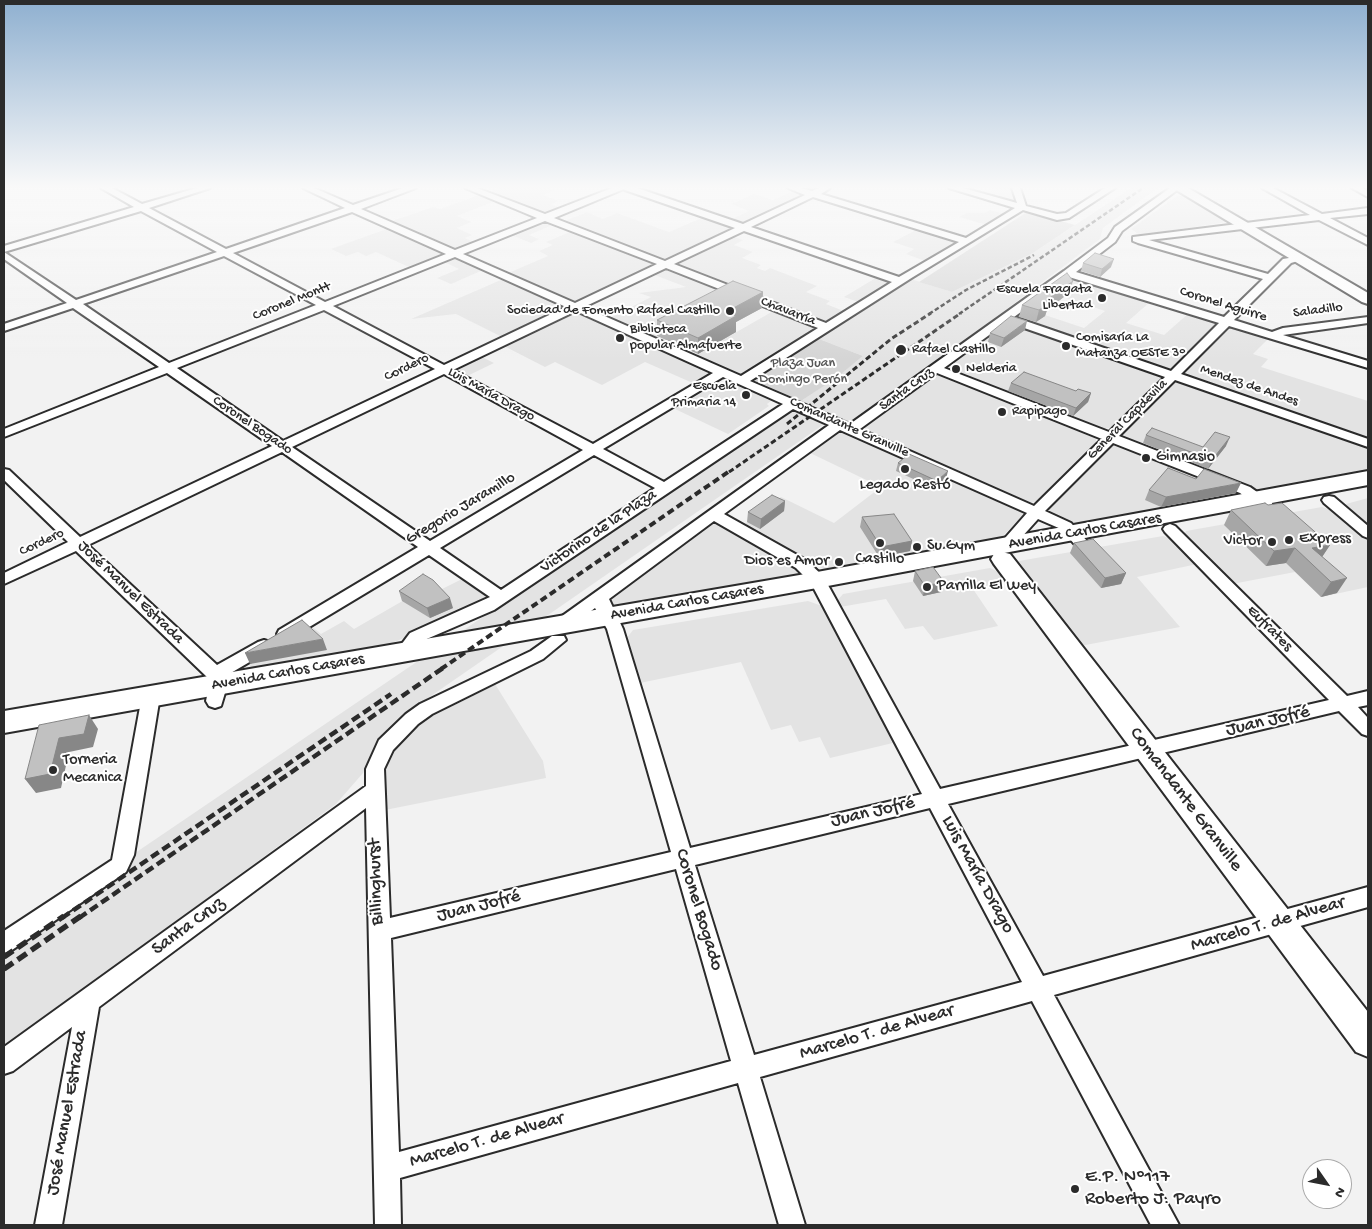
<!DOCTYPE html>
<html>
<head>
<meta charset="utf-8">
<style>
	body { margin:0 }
	#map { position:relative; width:1372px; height:1229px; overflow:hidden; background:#f2f2f2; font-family:"Gochi Hand",sans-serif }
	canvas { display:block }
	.frame { position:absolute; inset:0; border:5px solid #2b2b2b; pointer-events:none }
	.north { position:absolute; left:1302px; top:1159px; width:50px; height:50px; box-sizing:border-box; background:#fff; border:1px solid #aaa; border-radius:50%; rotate:123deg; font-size:14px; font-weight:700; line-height:20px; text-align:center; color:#2b2b2b }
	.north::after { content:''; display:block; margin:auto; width:18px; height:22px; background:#2b2b2b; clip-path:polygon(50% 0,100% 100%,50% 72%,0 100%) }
</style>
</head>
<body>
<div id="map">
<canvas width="1372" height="1229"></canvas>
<div class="frame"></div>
<div class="north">N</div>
</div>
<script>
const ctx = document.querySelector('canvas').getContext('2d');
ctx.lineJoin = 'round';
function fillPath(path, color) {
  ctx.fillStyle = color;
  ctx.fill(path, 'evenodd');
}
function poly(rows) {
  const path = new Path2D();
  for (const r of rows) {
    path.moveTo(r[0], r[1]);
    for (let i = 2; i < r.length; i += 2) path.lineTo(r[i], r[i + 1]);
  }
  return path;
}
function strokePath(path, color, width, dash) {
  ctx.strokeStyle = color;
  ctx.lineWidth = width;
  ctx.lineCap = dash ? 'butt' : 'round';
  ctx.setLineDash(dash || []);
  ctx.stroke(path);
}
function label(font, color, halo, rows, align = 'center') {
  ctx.font = font + ' "Gochi Hand",sans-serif';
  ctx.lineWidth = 4;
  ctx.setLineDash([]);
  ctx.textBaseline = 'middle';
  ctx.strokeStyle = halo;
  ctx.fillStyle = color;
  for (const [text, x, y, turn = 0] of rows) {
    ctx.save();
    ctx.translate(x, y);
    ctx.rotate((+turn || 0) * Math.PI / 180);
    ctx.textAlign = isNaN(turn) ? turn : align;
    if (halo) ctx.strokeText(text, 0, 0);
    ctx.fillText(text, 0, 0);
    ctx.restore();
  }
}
fillPath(poly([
	[501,188,547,188,554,191,543,195,559,201,551,204,561,209,542,214,486,193],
	[992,188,1013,188,1018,203,984,195,994,189],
	[1131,188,1158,188,1103,228,1100,239,852,425,833,418,402,716,377,740,363,773,336,804,4,1047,4,942,835,378,863,356,814,337,911,279,952,292,1033,253],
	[794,191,804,195,745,223,730,220,749,211,731,204,754,194,773,200],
	[479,195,495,201,457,216,471,222,457,228,472,235,465,238,476,243,455,250,389,222,433,207,440,209],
	[1177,196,1183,196,1228,222,1140,235,1131,229],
	[990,210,1006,214,987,225,959,217,966,213,984,213],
	[587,212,603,219,617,213,669,232,704,217,733,229,663,261,562,222],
	[541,222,555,224,529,235,539,239,531,243,509,234],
	[389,228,444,253,445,254,411,268,376,252,366,256,358,252,346,256,331,249],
	[918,229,957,241,957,243,928,262,906,254,914,249,893,242],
	[572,231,654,263,656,266,578,303,570,302,506,274,548,256,539,251,553,245,546,242],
	[732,236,743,240,734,245,753,252,742,258,761,265,757,268,765,271,770,268,817,286,806,292,830,301,826,304,846,312,824,322,674,265],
	[453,257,483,270,451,284,437,278,459,269,442,261],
	[665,269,735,295,653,339,608,319,651,297,639,293,686,287,652,274],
	[879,276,893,282,861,303,844,297],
	[503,279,565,308,504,338,456,314,411,319],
	[1078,279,1150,302,1126,323,1164,335,1189,313,1211,319,1216,325,1174,367,1168,369,1017,318,1027,309,1084,328,1105,311,1054,294,1073,280],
	[775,310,818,329,742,374,737,375,693,357],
	[574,312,708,371,711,375,695,384,645,362,602,385,555,362,545,367,502,345],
	[1008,324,1015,324,1160,374,1163,378,1113,427,1104,429,949,370,948,366],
	[1230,329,1239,329,1269,338,1253,354,1268,359,1261,367,1368,401,1368,440,1184,375,1184,371],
	[480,356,494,363,465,377,454,372,454,369],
	[940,375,1092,435,1096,438,1096,443,1037,501,1027,504,865,431,865,425,932,377],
	[1176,380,1368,446,1368,475,1261,492,1124,438,1122,433],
	[730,382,771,401,767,404,769,406,728,434,675,409,714,385],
	[844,431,1021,509,1023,515,1000,539,827,571,742,526,781,497,834,523,881,487,808,452,835,433],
	[1112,443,1228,488,1236,495,1235,498,1075,525,1045,512,1045,509],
	[1368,498,1368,525,1348,508,1346,504],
	[1322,507,1335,511,1368,539,1368,587,1321,597,1295,572,1232,584,1183,537,1186,531],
	[715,522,797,569,797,574,793,579,618,608,612,606,609,601,614,592],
	[1163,536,1174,540,1197,564,1137,577,1180,627,1075,647,1017,564,1019,561],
	[990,568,1001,573,1008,582,973,589,998,626,934,640,923,626,905,629,886,599,840,607,837,601,843,594],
	[462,579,486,595,485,602,473,610,382,647,258,670,250,666,249,662,309,624,321,634,344,621,354,629,432,584,440,590],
	[808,601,822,606,897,742,830,758,820,737,799,742,791,725,771,730,741,662,640,683,626,639,633,630],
	[495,684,543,761,546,778,385,810,383,763,386,755,408,731,435,711]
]), '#e3e3e3');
fillPath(poly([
	[1027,212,1075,225,1033,253,952,292,919,282],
	[814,337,863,356,836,378,801,401,749,378]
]), '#d5d5d5');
const street = poly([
	[101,188,112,188,142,204,197,188,210,188,149,208,226,249,345,208,303,188,314,188,353,205,403,188,416,188,361,209,455,250,537,218,465,188,477,188,545,214,612,188,637,188,743,224,805,195,788,188,801,188,812,191,819,188,830,188,821,194,966,238,1015,208,949,188,963,188,1017,203,1012,188,1020,188,1026,206,1057,214,1066,213,1105,188,1115,188,1069,218,1057,220,1023,210,913,277,750,381,850,424,1064,271,1108,238,1115,227,1170,188,1180,188,1122,231,1115,242,1076,272,1224,317,1263,279,1138,243,1133,241,1133,237,1310,215,1262,188,1273,188,1322,214,1368,208,1368,214,1330,218,1368,238,1368,245,1319,220,1149,240,1268,274,1283,259,1301,256,1301,260,1291,263,1234,320,1272,332,1283,328,1368,317,1368,323,1283,335,1368,361,1368,368,1229,326,1181,374,1368,439,1368,447,1175,380,1119,436,1250,487,1271,502,1273,505,1271,508,1261,508,1240,493,1113,443,1045,511,1071,523,1087,541,1090,544,1087,547,1077,547,1061,529,1038,519,1011,549,1006,551,998,546,1027,513,840,430,724,514,806,560,823,576,940,789,1329,700,1165,532,1163,529,1165,526,1170,524,1175,526,1347,696,1368,691,1368,705,1358,707,1368,718,1368,736,1362,734,1339,711,948,804,1043,976,1368,887,1368,907,1054,995,1179,1225,1151,1225,1032,1001,760,1077,805,1225,779,1225,738,1083,400,1178,401,1225,375,1225,366,808,99,1007,62,1225,35,1225,72,1027,13,1071,4,1074,4,1047,366,786,366,769,379,740,406,714,420,704,531,651,552,636,564,636,566,640,543,659,432,714,418,724,393,750,384,769,390,918,671,852,607,629,595,608,570,627,564,629,558,627,556,623,558,619,829,425,793,409,494,610,422,641,409,657,403,659,397,657,395,653,410,633,490,597,429,555,291,638,279,638,277,634,279,630,418,547,282,452,88,545,217,665,258,642,264,640,270,642,272,646,270,650,224,677,227,686,221,706,215,708,209,706,206,701,209,686,207,677,76,551,4,584,4,573,68,542,4,480,4,469,9,470,80,537,272,446,167,373,4,437,4,429,159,367,73,308,4,331,4,324,67,303,4,259,4,252,76,300,217,252,141,211,4,252,4,246,134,207,101,188],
	[624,189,625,190,735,228,665,261,554,218,624,189],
	[813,197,959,242,899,277,751,227,813,197],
	[352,212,446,254,325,302,233,253,352,212],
	[545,221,657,264,575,303,463,254,545,221],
	[744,231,892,282,826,323,674,264,744,231],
	[224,256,316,305,169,363,83,304,224,256],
	[455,257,566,307,444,365,333,306,455,257],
	[666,268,818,328,741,376,584,307,666,268],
	[1069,277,1219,323,1171,371,1014,317,1069,277],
	[324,310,435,369,283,441,177,368,324,310],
	[576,311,713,373,593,444,453,370,576,311],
	[1007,322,1165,377,1109,432,944,368,1007,322],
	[937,373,1102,439,1034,506,860,429,937,373],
	[444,374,583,450,430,541,292,447,444,374],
	[723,377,783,404,664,482,603,449,723,377],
	[594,455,655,488,501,590,440,548,594,455],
	[714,521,796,568,811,583,922,794,690,848,623,629,609,599,714,521],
	[930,808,1022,982,754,1055,695,865,930,808],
	[676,869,731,1061,399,1152,391,938,676,869],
	[1352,188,1363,188,1368,191,1368,197,1352,188],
	[1329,496,1334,497,1368,526,1368,538,1363,536,1324,503,1322,500,1324,497,1329,496],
	[151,689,157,691,160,696,134,855,126,872,12,950,4,953,4,931,112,860,142,696,145,691,151,689]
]);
const secondary = poly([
	[1173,188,1188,188,1368,293,1368,304,1362,302,1173,188],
	[1002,552,1010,554,1368,1012,1368,1057,1356,1052,994,564,991,559,994,554,1002,552]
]);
const primary = poly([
	[1368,471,1368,485,817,588,4,733,4,711,817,572,1368,471]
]);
strokePath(street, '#2b2b2b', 4);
strokePath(secondary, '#2b2b2b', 4);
strokePath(primary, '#2b2b2b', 4);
fillPath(street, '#fff');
fillPath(secondary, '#fff');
fillPath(primary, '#fff');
strokePath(poly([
	[929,314,966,290,1034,255],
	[959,314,1143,188]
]), '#2b2b2b', 2.5, [4.5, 2.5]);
strokePath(poly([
	[787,424,891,339,931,313],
	[729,472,961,313]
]), '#2b2b2b', 3, [5.5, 3]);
strokePath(poly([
	[441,669,731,470]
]), '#2b2b2b', 4, [7, 4]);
strokePath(poly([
	[62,918,391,694],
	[79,918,443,668]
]), '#2b2b2b', 4.5, [9, 4.5]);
strokePath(poly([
	[4,957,64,916],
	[4,969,81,916]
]), '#2b2b2b', 5.5, [11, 5.5]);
fillPath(poly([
	[1083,263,1111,267,1100,277,1081,271],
	[763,292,762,308,736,322,736,332,698,354,657,336,657,320],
	[1069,293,1047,310,1045,316,1036,322,1019,317,1022,305],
	[1025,330,1001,347,988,342,990,333],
	[1011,383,1076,391,1091,393,1088,402,1073,416,1008,391],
	[1146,435,1203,447,1226,446,1208,469,1143,443],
	[898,463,946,479,935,489,896,471],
	[1196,479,1236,493,1161,507,1145,500,1149,490],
	[785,501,784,511,760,529,747,522,748,512],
	[1268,505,1330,545,1322,557,1337,593,1321,597,1286,563,1266,566,1224,525,1231,510],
	[862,517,912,541,910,551,879,557,860,527],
	[1074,543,1126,573,1121,584,1101,588,1070,553],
	[915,571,941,592,923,596,913,581],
	[399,591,453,608,430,618,402,601]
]), '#a6a6a6');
fillPath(poly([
	[1114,259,1111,267,1100,277,1102,269],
	[1073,281,1069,293,1047,310,1045,316,1036,322,1039,310,1044,302],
	[763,292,762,308,736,322,736,332,698,354,698,338,726,312],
	[1027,321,1025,330,1001,347,1004,338],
	[1091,393,1088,402,1073,416,1076,408],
	[1230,437,1226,446,1208,469,1212,460],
	[948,471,946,479,935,489,937,481],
	[1241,483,1236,493,1161,507,1166,497],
	[785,501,784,511,760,529,761,519],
	[912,541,910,551,879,557,881,547],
	[1330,545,1320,560,1312,548],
	[1295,548,1286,563,1266,566,1274,551],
	[1126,573,1121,584,1101,588,1105,578],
	[1347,578,1337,593,1321,597,1331,582],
	[944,582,941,592,923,596,925,586],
	[450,598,453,608,430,618,427,608],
	[323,639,327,650,250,664,245,653],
	[89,715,98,729,93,747,69,752,61,788,36,793,25,779,59,738]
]), '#878787');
const building = poly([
	[1095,253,1114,259,1102,269,1083,263,1095,253],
	[1067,273,1073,281,1044,302,1049,304,1039,310,1022,305,1067,273],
	[733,281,763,292,726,312,736,316,698,338,657,320,733,281],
	[1011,316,1027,321,1004,338,990,333,1011,316],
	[1024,372,1076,391,1078,389,1091,393,1076,408,1011,383,1024,372],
	[1152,428,1203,447,1215,432,1230,437,1212,460,1146,435,1152,428],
	[909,454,948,471,937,481,898,463,909,454],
	[1168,468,1196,479,1204,469,1241,483,1166,497,1149,490,1168,468],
	[772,495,785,501,761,519,748,512,772,495],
	[1265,503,1268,505,1282,503,1330,545,1312,548,1347,578,1331,582,1295,548,1274,551,1231,510,1265,503],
	[894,514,912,541,881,547,862,517,894,514],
	[1093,539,1126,573,1105,578,1074,543,1093,539],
	[933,567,944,582,925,586,915,571,933,567],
	[423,574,433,580,450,598,427,608,399,591,423,574],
	[302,620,323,639,245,653,302,620],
	[89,715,84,734,59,738,50,774,25,779,39,725,89,715]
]);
fillPath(building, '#c1c1c1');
strokePath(building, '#878787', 1);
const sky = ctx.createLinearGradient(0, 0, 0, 360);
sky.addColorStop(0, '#8fb0d0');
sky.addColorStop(0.52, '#f9f9f9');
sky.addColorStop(1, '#f9f9f900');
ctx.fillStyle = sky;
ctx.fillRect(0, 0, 1372, 360);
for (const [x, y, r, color] of [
	[1102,298,5,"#2b2b2b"],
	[730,311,5,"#2b2b2b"],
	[620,338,5,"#2b2b2b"],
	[1066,346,5,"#2b2b2b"],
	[901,350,6,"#2b2b2b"],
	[956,369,5,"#2b2b2b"],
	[746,395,5,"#2b2b2b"],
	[1002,412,5,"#2b2b2b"],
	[1146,458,5,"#2b2b2b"],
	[905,469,5,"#2b2b2b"],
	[1289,540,5,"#2b2b2b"],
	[1272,542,5,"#2b2b2b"],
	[880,543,5,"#2b2b2b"],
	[917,547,5,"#2b2b2b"],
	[839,562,5,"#2b2b2b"],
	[927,587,5,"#2b2b2b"],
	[53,770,5,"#2b2b2b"],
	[1075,1189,5,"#2b2b2b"]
]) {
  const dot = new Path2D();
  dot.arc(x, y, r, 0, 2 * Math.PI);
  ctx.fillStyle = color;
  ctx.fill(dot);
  strokePath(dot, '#fff', 2);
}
label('14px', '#2b2b2b', '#fff', [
	["Escuela Fragata",1092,290,"right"],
	["Libertad",1092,306,"right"],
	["Sociedad de Fomento Rafael Castillo",720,311,"right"],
	["Biblioteca",630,330],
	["popular Almafuerte",630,346],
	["Comisaría La",1076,338],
	["Matanza OESTE 3°",1076,354],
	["Rafael Castillo",912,350],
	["Nelderia",966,369],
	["Escuela",736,387,"right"],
	["Primaria 14",736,403,"right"],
	["Rapipago",1012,412]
], 'left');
label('14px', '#2b2b2b', '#fff', [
	["Coronel Montt",292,302,-22],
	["Coronel Aguirre",1223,305,17],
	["Saladillo",1318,311,-7],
	["Chavarría",788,312,21],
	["Cordero",407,368,-26],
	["Mendez de Andes",1249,386,19],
	["Santa Cruz",907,390,-36],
	["Luis María Drago",491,395,29],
	["General Capdevila",1128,420,-45],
	["Coronel Bogado",252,426,34],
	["Comandante Granville",849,428,24],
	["Cordero",42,543,-25]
]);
label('14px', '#565656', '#fff', [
	["Plaza Juan",803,364],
	["Domingo Perón",803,380]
]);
label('16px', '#2b2b2b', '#fff', [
	["Gimnasio",1156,458],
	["Legado Restó",905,486,"center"],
	["Express",1299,540],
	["Victor",1262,542,"right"],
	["Su Gym",927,547],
	["Castillo",880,560,"center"],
	["Dios es Amor",829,562,"right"],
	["Parrilla El Wey",937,587],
	["Torneria",63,761],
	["Mecanica",63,779]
], 'left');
label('16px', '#2b2b2b', '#fff', [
	["Gregorio Jaramillo",461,509,-31],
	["Victorino de la Plaza",599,532,-34],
	["Avenida Carlos Casares",1085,532,-10],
	["José Manuel Estrada",130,593,44],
	["Avenida Carlos Casares",687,603,-10],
	["Eufrates",1269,629,45],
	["Avenida Carlos Casares",288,673,-10]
]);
label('19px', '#2b2b2b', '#fff', [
	["Juan Jofré",1268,722,-13],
	["Comandante Granville",1185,800,53],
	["Juan Jofré",873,813,-13],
	["Luis María Drago",977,875,61],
	["Billinghurst",377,882,-92],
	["Juan Jofré",479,907,-14],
	["Coronel Bogado",698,910,73],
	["Marcelo T. de Alvear",1268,925,-16],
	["Santa Cruz",189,927,-36],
	["Marcelo T. de Alvear",877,1033,-16],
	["José Manuel Estrada",68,1113,-80],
	["Marcelo T. de Alvear",487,1141,-16]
]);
label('19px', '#2b2b2b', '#fff', [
	["E.P. Nº117",1085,1178],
	["Roberto J. Payro",1085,1200]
], 'left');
</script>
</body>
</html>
